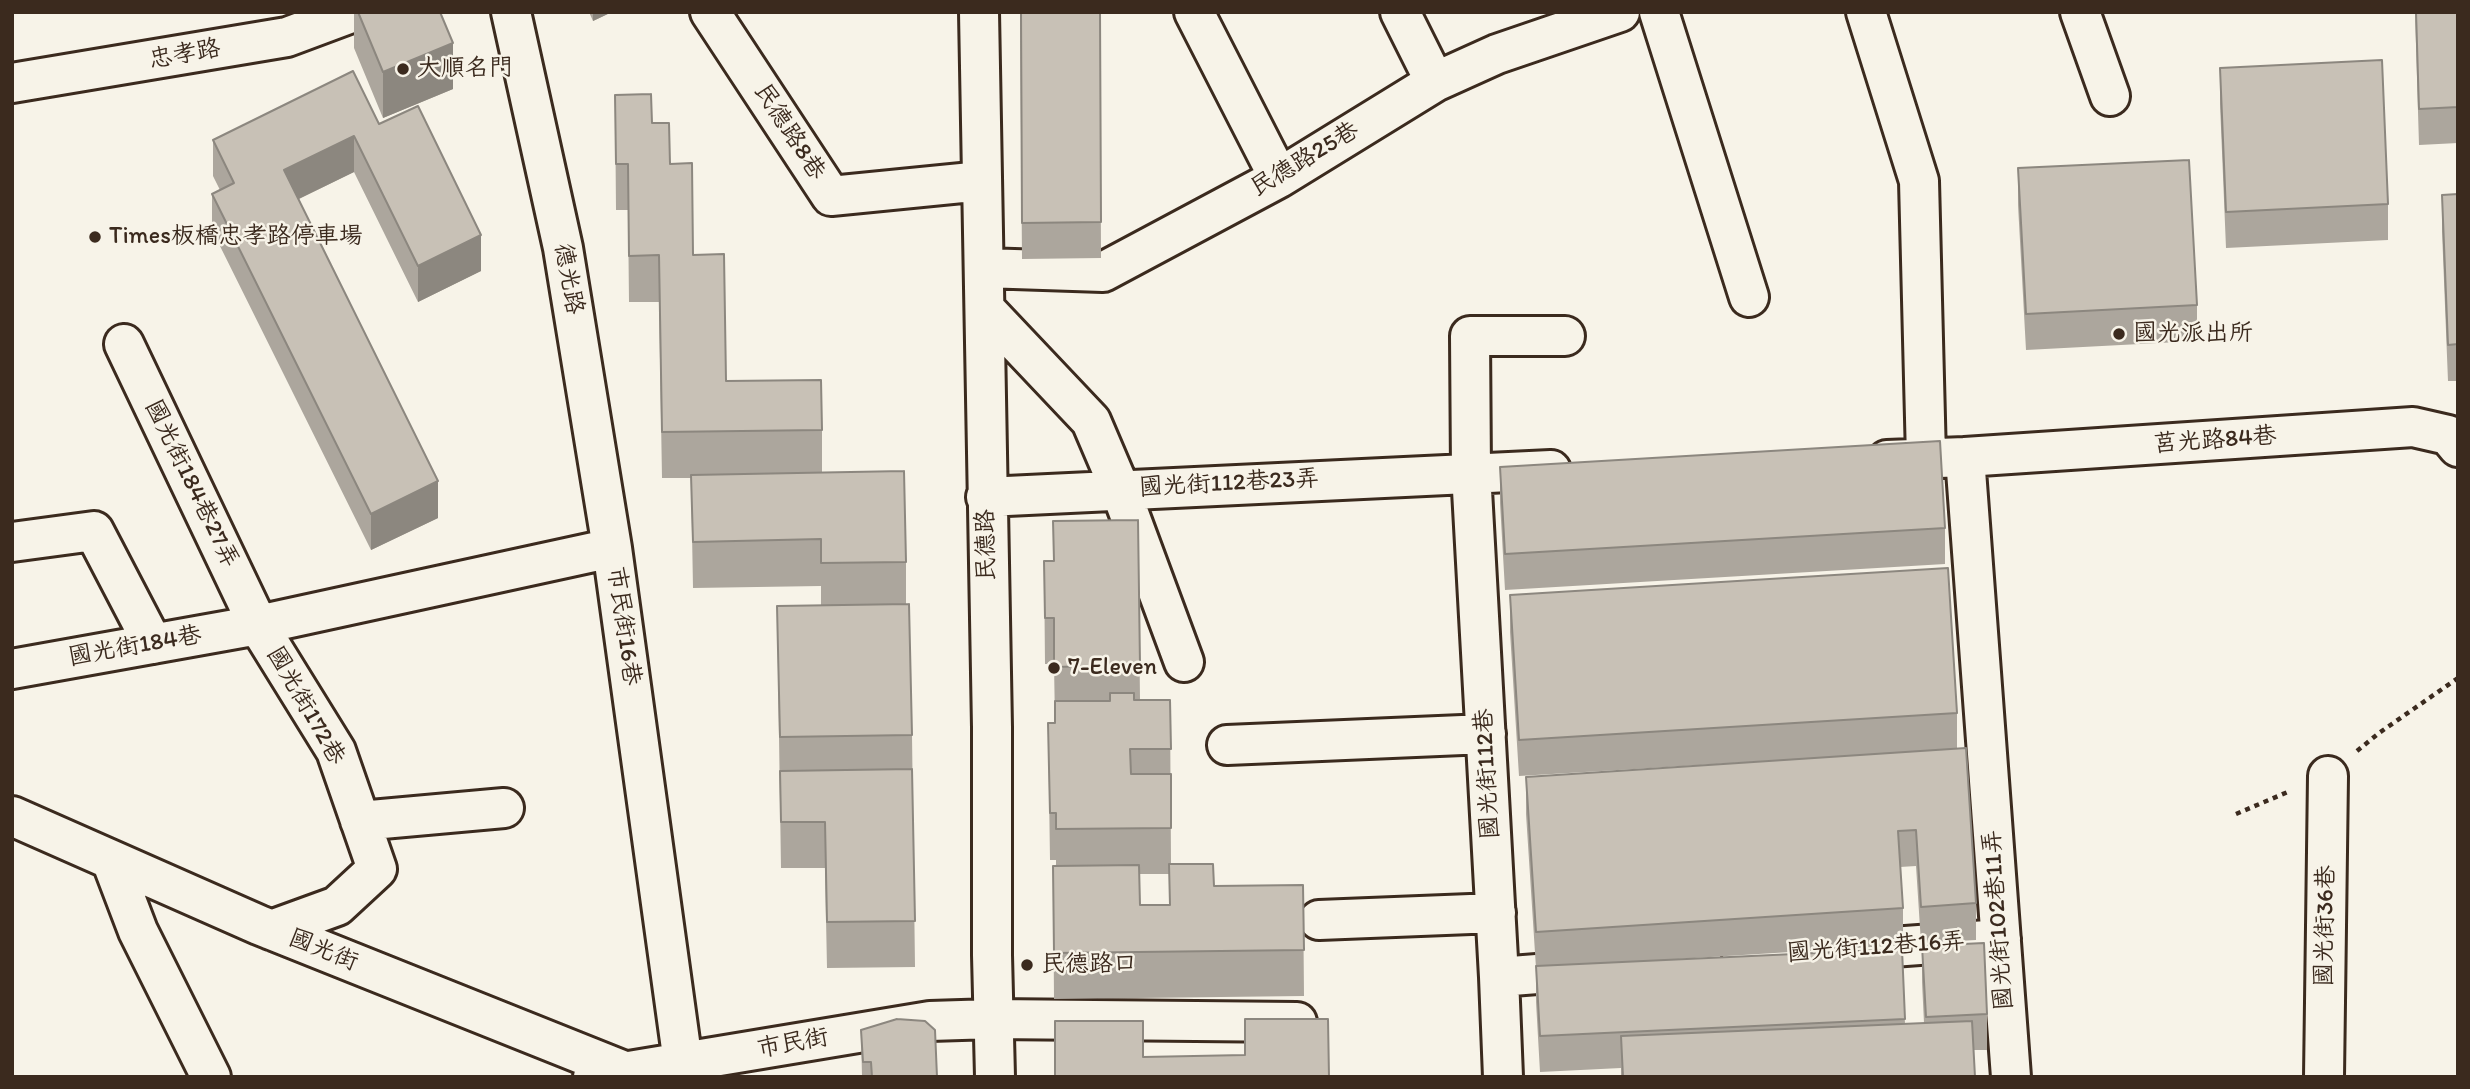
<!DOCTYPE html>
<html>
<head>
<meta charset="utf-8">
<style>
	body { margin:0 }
	#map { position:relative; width:2470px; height:1089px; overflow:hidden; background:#f7f3e8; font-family:Itim,sans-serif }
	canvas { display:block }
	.frame { position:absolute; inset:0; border:14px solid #3b2a1e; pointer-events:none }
</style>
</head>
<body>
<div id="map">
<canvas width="2470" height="1089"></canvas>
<div class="frame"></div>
</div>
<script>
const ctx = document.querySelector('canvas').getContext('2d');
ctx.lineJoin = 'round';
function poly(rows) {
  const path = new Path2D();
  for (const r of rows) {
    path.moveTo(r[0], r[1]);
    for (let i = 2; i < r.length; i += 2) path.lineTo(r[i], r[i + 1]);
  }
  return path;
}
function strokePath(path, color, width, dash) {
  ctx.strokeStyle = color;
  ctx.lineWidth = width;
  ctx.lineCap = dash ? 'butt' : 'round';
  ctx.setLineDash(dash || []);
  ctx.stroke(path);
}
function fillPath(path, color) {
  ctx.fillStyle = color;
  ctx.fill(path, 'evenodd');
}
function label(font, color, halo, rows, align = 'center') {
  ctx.font = font + ' Itim,"LXGW WenKai TC",sans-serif';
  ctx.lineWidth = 5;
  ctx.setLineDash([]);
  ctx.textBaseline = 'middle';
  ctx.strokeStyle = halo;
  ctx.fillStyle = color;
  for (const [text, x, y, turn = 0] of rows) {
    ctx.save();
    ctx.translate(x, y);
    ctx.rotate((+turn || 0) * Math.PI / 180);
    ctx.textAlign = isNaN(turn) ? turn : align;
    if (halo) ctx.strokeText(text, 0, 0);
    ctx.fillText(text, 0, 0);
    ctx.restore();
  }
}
const minor = poly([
	[511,12,563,248,612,548],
	[710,12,831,196,982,181],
	[979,12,992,727,992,955,995,1077],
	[1194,12,1279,178],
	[1400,12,1435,82],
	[1659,12,1749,297],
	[1866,12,1919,181,1926,458],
	[2080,12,2110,96],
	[12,83,287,37,354,12],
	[984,268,1103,272,1279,178,1435,82,1497,54,1620,12],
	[985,309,1091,421,1120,489,1184,662],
	[124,344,258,625,336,751,377,869,337,906,271,930],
	[1965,457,2011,1077],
	[1887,460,1965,457,2413,427,2448,435,2458,447],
	[986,497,1551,470],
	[12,542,94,531,153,644],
	[12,669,258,625,612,548,683,1063],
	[1227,745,1486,734],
	[12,816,259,925,629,1073],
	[360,821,504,808],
	[111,860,138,931,211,1077],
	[1319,920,1496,913],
	[1742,958,2001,939],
	[1499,977,1588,970],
	[593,1077,930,1021,993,1019,1297,1022],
	[1503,1077,1499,977,1471,472,1470,336,1565,336],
	[2324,1077,2328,776]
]);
strokePath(minor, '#3b2a1e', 44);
strokePath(poly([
	[2357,751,2379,733,2458,678],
	[2236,814,2290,791]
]), '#3b2a1e', 4.5, [5, 5]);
strokePath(minor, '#f7f3e8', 38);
fillPath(poly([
	[354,12,440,12,453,89,383,118,354,48],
	[589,12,612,12,593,21],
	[1020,12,1100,12,1101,258,1022,259],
	[2415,12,2458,12,2458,143,2419,145],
	[2220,68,2388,204,2388,240,2226,248,2220,104],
	[615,95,652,123,670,164,726,381,822,430,822,473,906,562,906,604,912,735,915,967,827,968,825,868,781,868,777,606,821,605,821,586,693,588,691,478,662,478,659,302,629,302,628,210,616,210],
	[379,124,481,271,418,302,354,172,299,199,438,518,371,550,212,230,212,194,220,190,213,176,213,140],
	[2018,168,2197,305,2197,341,2026,350,2018,205],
	[2458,194,2458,381,2448,381,2442,231,2442,195],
	[1500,467,1945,528,1945,564,1505,590,1500,503],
	[1138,520,1140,700,1170,700,1171,864,1214,886,1303,885,1304,996,1054,999,1053,866,1056,866,1056,860,1050,860,1048,723,1055,723,1054,664,1045,664,1044,561,1053,561,1053,521],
	[1139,874,1169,874,1169,905,1140,905],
	[1510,595,1957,713,1957,749,1976,903,1976,940,1921,943,1916,866,1900,867,1903,908,1903,945,1646,961,1902,949,1905,1024,1924,1023,1922,982,1922,946,1987,1014,1987,1050,1973,1050,1975,1077,1621,1077,1621,1068,1540,1072,1536,1002,1536,968,1526,814,1526,777,1914,752,1519,776,1510,632],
	[861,1030,937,1077,862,1077]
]), '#aca69d');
fillPath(poly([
	[593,12,612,12,593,21],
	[453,43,453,89,383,118,383,72],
	[354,136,354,172,284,206,284,170],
	[481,235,481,271,418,302,418,266],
	[438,481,438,518,371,550,371,514]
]), '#8c877f');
const building = poly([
	[358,12,440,12,453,43,383,72,358,12],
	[1021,12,1100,12,1101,222,1022,223,1021,12],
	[2416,12,2458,12,2458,107,2419,109,2416,12],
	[2382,60,2388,204,2226,212,2220,68,2382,60],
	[353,71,379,124,418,106,481,235,418,266,354,136,284,170,438,481,371,514,212,194,234,183,213,140,353,71],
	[651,94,652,123,669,123,670,164,692,163,693,255,724,254,726,381,821,380,822,430,662,432,659,255,629,256,628,164,616,164,615,95,651,94],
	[2189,160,2197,305,2026,314,2018,168,2189,160],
	[2458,194,2458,344,2448,345,2442,195,2458,194],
	[1940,441,1945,528,1505,554,1500,467,1940,441],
	[904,471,906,562,821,563,821,539,693,542,691,475,904,471],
	[1138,520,1140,665,1054,667,1054,618,1045,618,1044,561,1054,561,1053,521,1138,520],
	[1948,568,1957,713,1519,740,1510,595,1948,568],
	[909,604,912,735,780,737,777,606,909,604],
	[1110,693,1134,693,1134,700,1170,700,1171,749,1130,749,1131,774,1171,774,1171,828,1056,829,1056,813,1050,813,1048,723,1055,723,1055,701,1110,701,1110,693],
	[1966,748,1976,903,1921,907,1916,830,1898,831,1903,908,1536,932,1526,777,1966,748],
	[912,769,915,921,827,922,825,822,781,822,780,771,912,769],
	[1169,864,1213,864,1214,886,1303,885,1304,950,1054,953,1053,866,1139,865,1140,905,1170,905,1169,864],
	[1984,943,1987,1014,1926,1017,1922,946,1984,943],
	[1902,949,1905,1019,1540,1036,1536,966,1902,949],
	[897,1019,925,1021,935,1030,937,1077,872,1077,871,1062,863,1062,861,1030,897,1019],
	[1245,1019,1328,1019,1329,1077,1055,1077,1055,1021,1143,1021,1143,1057,1245,1055,1245,1019],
	[1972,1021,1975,1077,1623,1077,1621,1036,1972,1021]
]);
fillPath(building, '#c8c1b6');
strokePath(building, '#8c877f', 2);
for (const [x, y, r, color] of [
	[403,69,7,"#3b2a1e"],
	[95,237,7,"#3b2a1e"],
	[2119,334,7,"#3b2a1e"],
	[1054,668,7,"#3b2a1e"],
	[1027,965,7,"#3b2a1e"]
]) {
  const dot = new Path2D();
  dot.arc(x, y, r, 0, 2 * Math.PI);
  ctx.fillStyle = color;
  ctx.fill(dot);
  strokePath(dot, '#f7f3e8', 2.5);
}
label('24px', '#3b2a1e', '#f7f3e8', [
	["忠孝路",185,55,-10],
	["民德路8巷",789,132,57],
	["民德路25巷",1305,160,-31],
	["德光路",568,279,80],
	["莒光路84巷",2215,441,-4],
	["國光街184巷27弄",191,484,64],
	["國光街112巷23弄",1229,484,-3],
	["民德路",987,545,-91],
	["市民街16巷",623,626,82],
	["國光街184巷",135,647,-10],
	["國光街172巷",305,706,60],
	["國光街112巷",1488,774,-93],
	["國光街102巷11弄",1999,920,-94],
	["國光街36巷",2326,926,-89],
	["國光街112巷16弄",1876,948,-4],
	["國光街",323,951,22],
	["市民街",793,1044,-10]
]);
label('24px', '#3b2a1e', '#f7f3e8', [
	["大順名門",417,69],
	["Times板橋忠孝路停車場",109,237],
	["國光派出所",2133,334],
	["7-Eleven",1068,668],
	["民德路口",1041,965]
], 'left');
</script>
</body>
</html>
